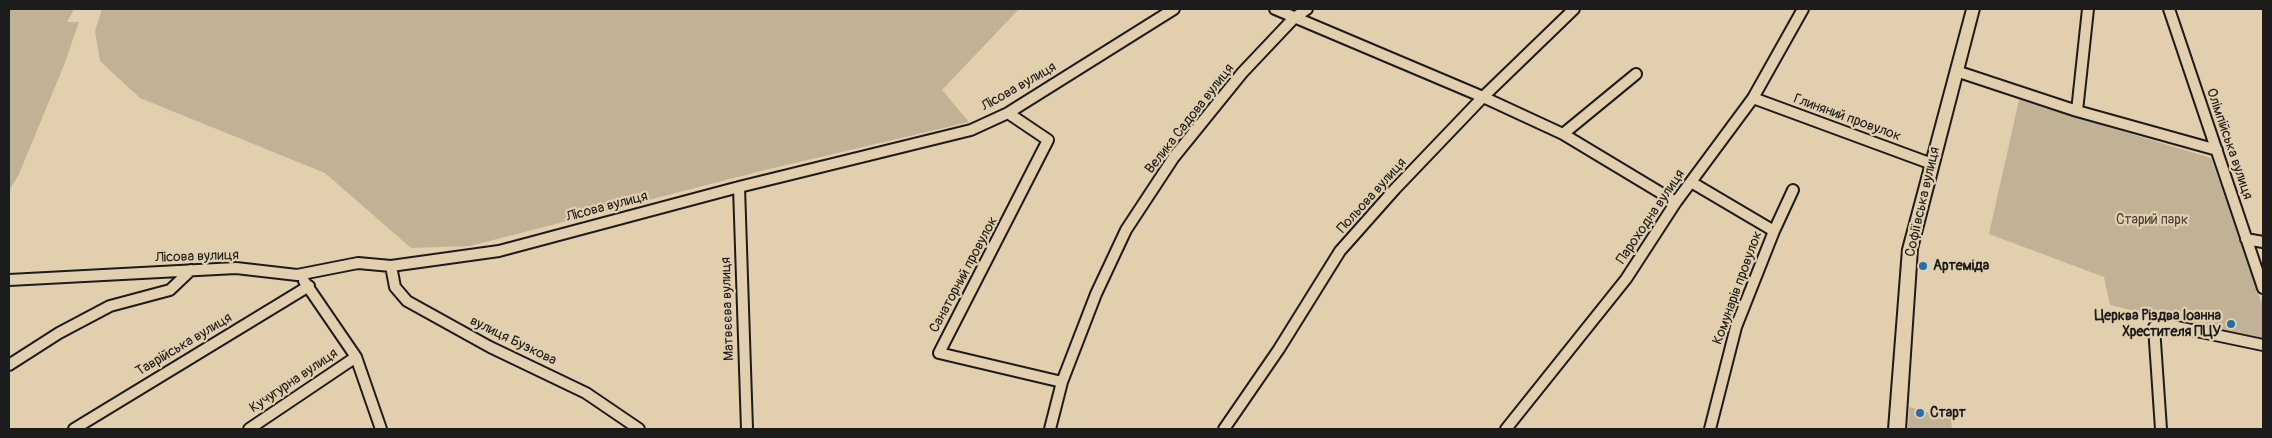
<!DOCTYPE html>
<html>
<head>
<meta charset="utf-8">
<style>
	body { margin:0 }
	#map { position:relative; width:2272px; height:438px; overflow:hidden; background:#e2cfad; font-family:Pangolin,sans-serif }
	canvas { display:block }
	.frame { position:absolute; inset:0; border:10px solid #1c1c1c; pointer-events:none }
</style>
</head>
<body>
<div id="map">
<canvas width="2272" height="438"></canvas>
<div class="frame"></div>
</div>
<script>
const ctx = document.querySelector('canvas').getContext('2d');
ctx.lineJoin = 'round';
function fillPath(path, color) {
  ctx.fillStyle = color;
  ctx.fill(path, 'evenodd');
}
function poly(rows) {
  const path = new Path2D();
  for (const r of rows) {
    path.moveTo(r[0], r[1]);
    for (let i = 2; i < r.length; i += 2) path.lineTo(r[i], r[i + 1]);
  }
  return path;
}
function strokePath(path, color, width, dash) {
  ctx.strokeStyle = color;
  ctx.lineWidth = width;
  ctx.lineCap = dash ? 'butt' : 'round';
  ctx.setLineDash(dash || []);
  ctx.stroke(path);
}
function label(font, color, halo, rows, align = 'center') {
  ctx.font = font + ' Pangolin,sans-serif';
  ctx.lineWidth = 4.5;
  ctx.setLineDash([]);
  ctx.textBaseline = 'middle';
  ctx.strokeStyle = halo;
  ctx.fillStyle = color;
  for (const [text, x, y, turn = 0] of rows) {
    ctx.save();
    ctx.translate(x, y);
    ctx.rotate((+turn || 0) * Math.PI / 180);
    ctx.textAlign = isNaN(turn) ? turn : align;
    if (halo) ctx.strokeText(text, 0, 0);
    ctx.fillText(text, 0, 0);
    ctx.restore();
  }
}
fillPath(poly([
	[9,9,74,9,67,22,79,22,64,65,19,174,9,191],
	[102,9,1019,9,942,90,969,122,761,171,470,246,411,248,325,173,140,98,100,61,95,31],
	[2019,100,2211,158,2263,307,2263,340,2259,341,2110,305,2104,277,1989,234],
	[1909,407,1951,419,1952,429,1908,429]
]), '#c1b195');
const street = poly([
	[1275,9,1483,97,1563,134,1676,202],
	[2169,9,2263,288],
	[1956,71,2077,111,2217,150],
	[1753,98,1932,164],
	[2077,111,2088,9],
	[1008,113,1048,140,939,353,1062,382],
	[1563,134,1636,74],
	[1691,182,1774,231],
	[739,187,747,429],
	[2246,239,2263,242],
	[391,266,395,287,407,301,490,347,586,393,639,429],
	[9,280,236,268,297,275,358,263,391,266,499,251,739,187,971,130,1008,113,1174,9],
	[304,281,356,357,381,429],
	[9,365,59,333,110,306,170,290,191,270],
	[74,429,309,286],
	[249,429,356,357],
	[1050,429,1062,382,1096,294,1126,230,1174,157,1242,73,1294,18,1307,9],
	[1224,429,1279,349,1340,251,1395,189,1483,97,1574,9],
	[1506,429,1626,279,1676,202,1753,98,1803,9],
	[1710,429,1736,327,1774,231,1793,190],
	[2161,429,2154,327,2158,323,2263,345]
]);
const secondary = poly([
	[1967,9,1979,9,1917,249,1905,429,1889,429,1903,249,1967,9]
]);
strokePath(street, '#1c1c1c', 14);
strokePath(secondary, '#1c1c1c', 4);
strokePath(street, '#e2cfad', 10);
fillPath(secondary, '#e2cfad');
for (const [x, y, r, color] of [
	[1923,266,5,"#1f6fb2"],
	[2231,324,5,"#1f6fb2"],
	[1920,413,5,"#1f6fb2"]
]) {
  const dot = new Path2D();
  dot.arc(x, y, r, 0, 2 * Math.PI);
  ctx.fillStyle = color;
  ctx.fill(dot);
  strokePath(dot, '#e2cfad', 2);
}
label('14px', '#1c1c1c', '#e2cfad', [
	["Лісова вулиця",1019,87,-30],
	["Глиняний провулок",1847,118,20],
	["Велика Садова вулиця",1190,119,-52],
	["Олімпійська вулиця",2229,144,71],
	["Польова вулиця",1372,196,-48],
	["Софіївська вулиця",1923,202,-77],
	["Лісова вулиця",607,207,-15],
	["Пароходна вулиця",1651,217,-56],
	["Лісова вулиця",197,257,-2],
	["Санаторний провулок",964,275,-62],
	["Комунарів провулок",1738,288,-70],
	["Матвєєва вулиця",728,309,-92],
	["вулиця Бузкова",513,341,26],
	["Таврійська вулиця",184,345,-31],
	["Кучугурна вулиця",294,381,-34]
]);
label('14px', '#45413a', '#e2cfad', [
	["Старий парк",2152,220]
]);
label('bold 14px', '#1c1c1c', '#e2cfad', [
	["Артеміда",1933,266],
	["Церква Різдва Іоанна",2221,316,"right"],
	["Хрестителя ПЦУ",2221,332,"right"],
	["Старт",1930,413]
], 'left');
</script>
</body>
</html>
